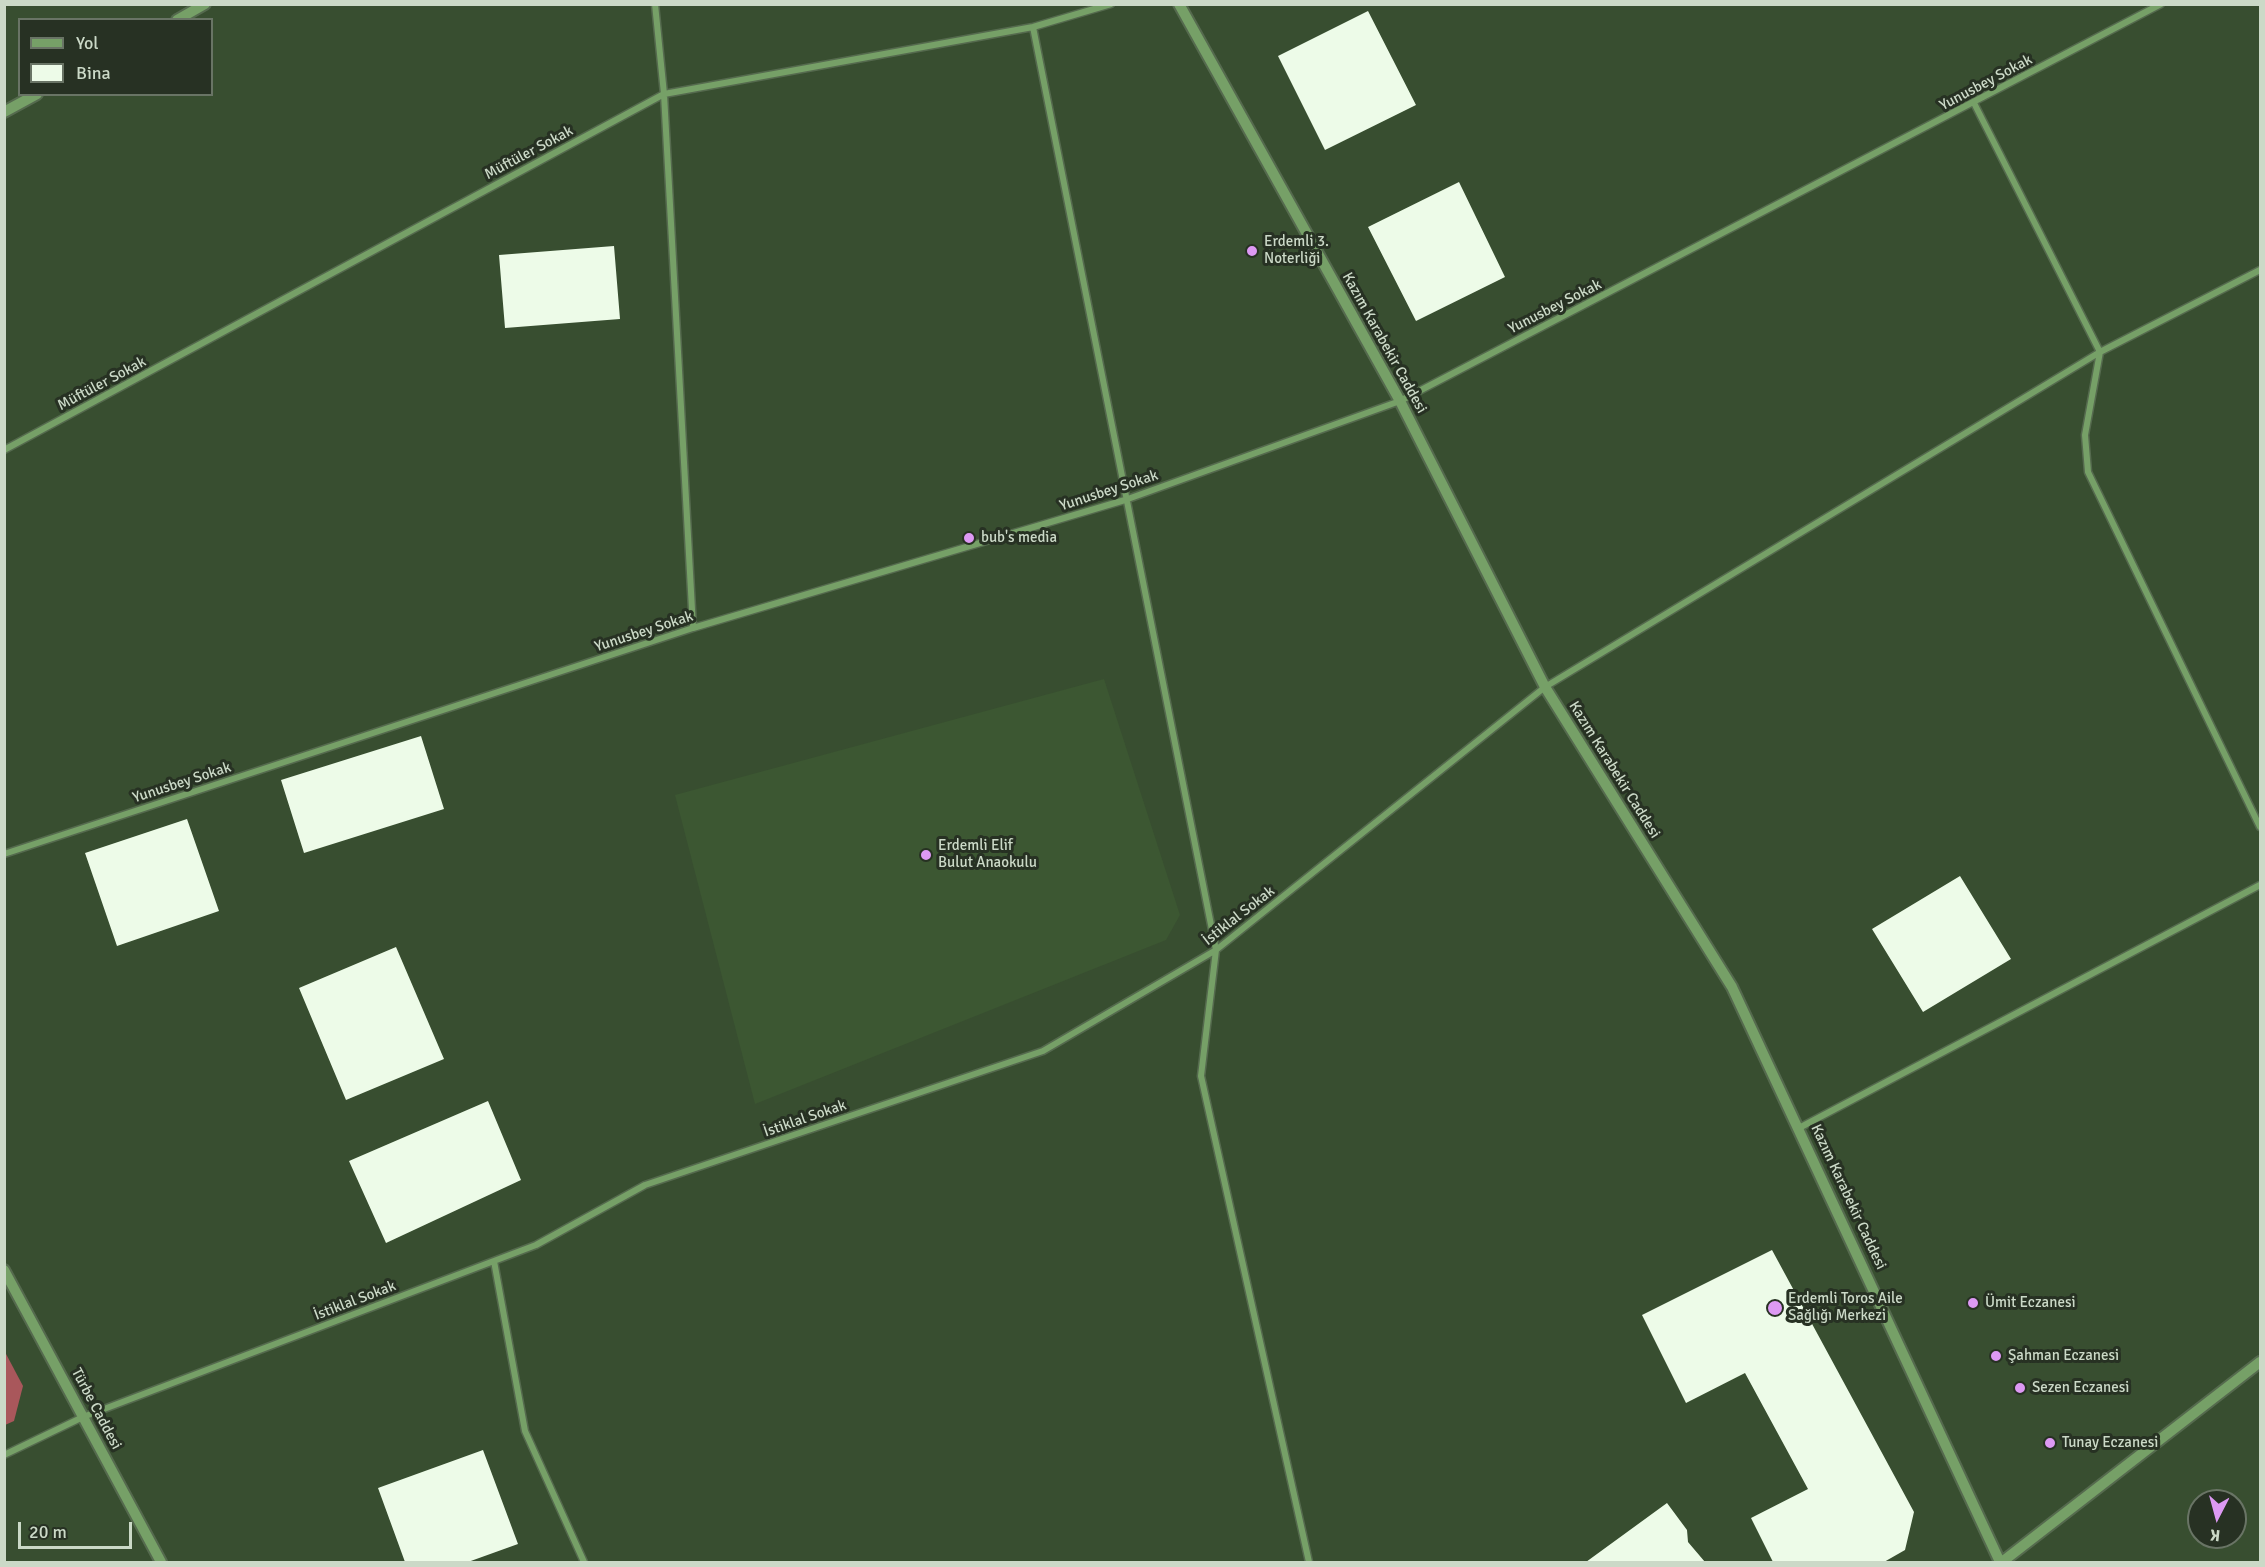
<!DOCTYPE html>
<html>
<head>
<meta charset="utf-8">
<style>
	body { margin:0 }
	#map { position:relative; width:2265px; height:1567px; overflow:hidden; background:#384e30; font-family:Signika,sans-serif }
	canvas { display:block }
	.frame { position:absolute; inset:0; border:6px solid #cbd9c7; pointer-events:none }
	.legend { position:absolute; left:18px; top:18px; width:195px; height:78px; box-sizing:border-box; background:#273123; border:2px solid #697465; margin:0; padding:8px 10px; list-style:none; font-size:18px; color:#cbd9c7 }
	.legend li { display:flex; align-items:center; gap:12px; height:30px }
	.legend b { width:30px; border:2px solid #697465 }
	.north { position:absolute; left:2187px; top:1489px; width:60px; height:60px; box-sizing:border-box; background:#273123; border:2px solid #697465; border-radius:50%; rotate:186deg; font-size:16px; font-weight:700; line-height:24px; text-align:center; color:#cbd9c7 }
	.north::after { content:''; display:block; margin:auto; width:21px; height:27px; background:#dd99f3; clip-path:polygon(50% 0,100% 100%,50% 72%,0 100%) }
	.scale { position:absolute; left:18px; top:1522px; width:114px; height:27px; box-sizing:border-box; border:3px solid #cbd9c7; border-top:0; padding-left:8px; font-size:18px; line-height:21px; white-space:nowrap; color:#cbd9c7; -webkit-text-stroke:4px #273123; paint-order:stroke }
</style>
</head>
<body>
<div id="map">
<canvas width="2265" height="1567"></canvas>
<div class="frame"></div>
<ul class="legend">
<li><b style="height:8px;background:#76a067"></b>Yol</li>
<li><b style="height:16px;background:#edfbe8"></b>Bina</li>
</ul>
<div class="north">K</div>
<div class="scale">20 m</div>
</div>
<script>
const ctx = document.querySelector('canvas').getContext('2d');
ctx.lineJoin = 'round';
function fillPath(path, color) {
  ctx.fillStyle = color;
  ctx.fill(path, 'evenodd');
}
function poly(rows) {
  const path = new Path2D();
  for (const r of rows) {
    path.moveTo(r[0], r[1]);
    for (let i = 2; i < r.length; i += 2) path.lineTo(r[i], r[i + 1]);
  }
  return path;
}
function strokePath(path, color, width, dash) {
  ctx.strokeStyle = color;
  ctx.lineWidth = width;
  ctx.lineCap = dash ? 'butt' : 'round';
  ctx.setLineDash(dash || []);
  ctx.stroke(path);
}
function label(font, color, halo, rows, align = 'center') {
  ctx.font = font + ' Signika,sans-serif';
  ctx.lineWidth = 6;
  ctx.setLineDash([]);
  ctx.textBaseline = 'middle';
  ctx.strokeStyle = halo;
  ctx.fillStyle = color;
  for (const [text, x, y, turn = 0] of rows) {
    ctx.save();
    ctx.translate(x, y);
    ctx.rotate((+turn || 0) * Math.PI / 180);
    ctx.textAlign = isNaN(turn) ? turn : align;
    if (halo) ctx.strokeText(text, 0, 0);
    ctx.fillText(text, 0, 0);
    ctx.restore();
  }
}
fillPath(poly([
	[1104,679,1180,915,1166,940,755,1104,675,795]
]), '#3c5732');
fillPath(poly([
	[5,1352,23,1386,14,1421,5,1425]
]), '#a9575b');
fillPath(poly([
	[1368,11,1416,105,1325,150,1278,56],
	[1459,182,1505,277,1416,321,1368,227],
	[614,246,620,319,505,328,499,255],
	[421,736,444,809,304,853,281,780],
	[187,819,219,911,117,946,85,853],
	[1960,876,2011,959,1923,1012,1872,929],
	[396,947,444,1059,346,1100,299,988],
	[488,1101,521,1180,386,1243,349,1161],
	[1772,1250,1914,1512,1905,1550,1884,1562,1773,1562,1751,1518,1808,1489,1745,1373,1686,1403,1642,1315],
	[483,1450,518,1544,468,1562,405,1562,378,1488],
	[1667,1503,1687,1530,1688,1542,1705,1562,1586,1562]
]), '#edfbe8');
const minor = poly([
	[655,4,664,94,693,628],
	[1033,27,1216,950,1201,1076,1309,1562],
	[1974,103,2100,352,2085,435,2088,472,2260,827],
	[4,450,664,94,1033,27,1111,4],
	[4,854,693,628,1125,500,1400,401,2161,4],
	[1799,1128,2260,885],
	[494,1261,525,1431,584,1562],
	[4,1455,83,1417,536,1245,645,1185,1043,1051,1216,950,1545,687,2100,352,2260,270]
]);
const tertiary = poly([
	[1179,4,1400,401,1545,687,1732,987,2000,1562],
	[177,20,205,4],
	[4,112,37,94],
	[4,1270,161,1562],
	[2002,1562,2260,1362]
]);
strokePath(minor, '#556a4e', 9);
strokePath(tertiary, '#556a4e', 14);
strokePath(minor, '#76a067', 6);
strokePath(tertiary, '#76a067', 10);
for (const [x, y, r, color] of [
	[1252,251,6,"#dd99f3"],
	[969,538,6,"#dd99f3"],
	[926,855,6,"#dd99f3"],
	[1973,1303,6,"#dd99f3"],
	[1775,1308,8,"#dd99f3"],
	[1996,1356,6,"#dd99f3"],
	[2020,1388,6,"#dd99f3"],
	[2050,1443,6,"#dd99f3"]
]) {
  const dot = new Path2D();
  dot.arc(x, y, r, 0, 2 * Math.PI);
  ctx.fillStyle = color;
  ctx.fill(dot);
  strokePath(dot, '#273123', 2);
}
label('15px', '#cbd9c7', '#273123', [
	["Yunusbey Sokak",1986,83,-28],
	["Müftüler Sokak",529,153,-28],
	["Yunusbey Sokak",1555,307,-27],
	["Kazım Karabekir Caddesi",1384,343,61],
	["Müftüler Sokak",102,384,-28],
	["Yunusbey Sokak",1109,491,-18],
	["Yunusbey Sokak",644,632,-18],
	["Kazım Karabekir Caddesi",1614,770,58],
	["Yunusbey Sokak",182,783,-18],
	["İstiklal Sokak",1239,916,-38],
	["İstiklal Sokak",805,1119,-19],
	["Kazım Karabekir Caddesi",1848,1197,65],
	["İstiklal Sokak",355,1301,-21],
	["Türbe Caddesi",96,1409,62]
]);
label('15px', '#cbd9c7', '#273123', [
	["Erdemli 3.",1264,242],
	["Noterliği",1264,259],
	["bub's media",981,538],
	["Erdemli Elif",938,846],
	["Bulut Anaokulu",938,863],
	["Erdemli Toros Aile",1788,1299],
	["Sağlığı Merkezi",1788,1316],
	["Ümit Eczanesi",1985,1303],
	["Şahman Eczanesi",2008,1356],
	["Sezen Eczanesi",2032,1388],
	["Tunay Eczanesi",2062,1443]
], 'left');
</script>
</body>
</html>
